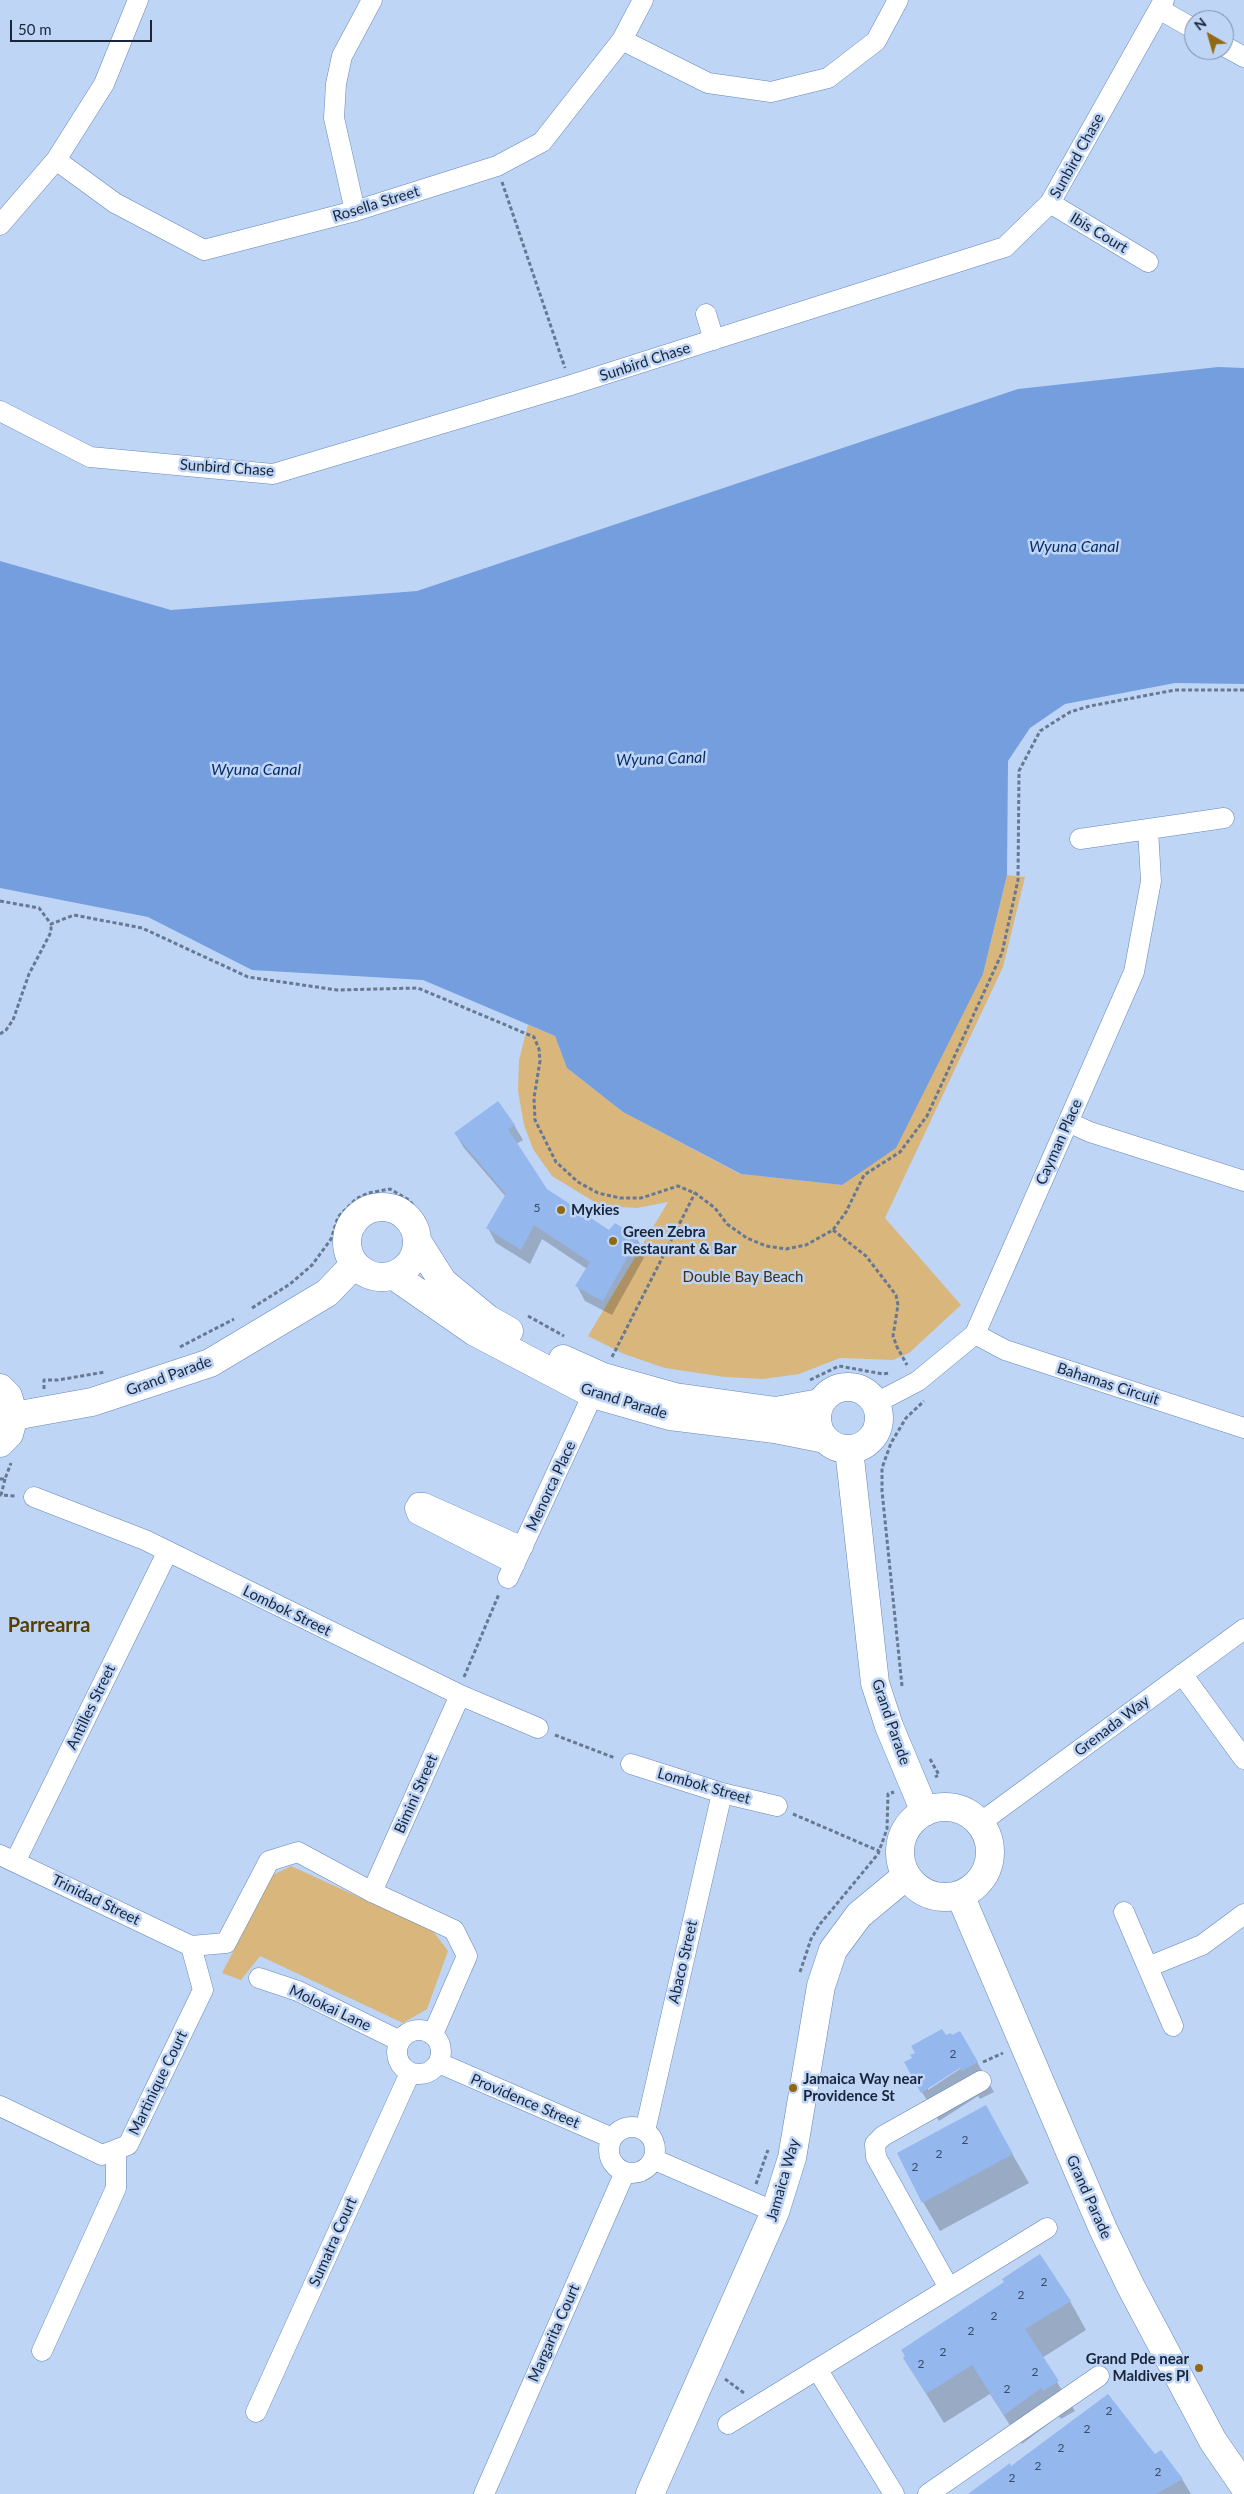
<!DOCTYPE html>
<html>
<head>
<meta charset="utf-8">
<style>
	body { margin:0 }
	#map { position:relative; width:1244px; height:2494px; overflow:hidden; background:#bfd5f6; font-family:Lato,sans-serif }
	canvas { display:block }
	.north { position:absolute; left:1184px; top:10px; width:50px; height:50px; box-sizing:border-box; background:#bfd5f6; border:1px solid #7c8fab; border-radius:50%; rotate:322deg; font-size:14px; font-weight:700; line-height:20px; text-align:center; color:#18253a }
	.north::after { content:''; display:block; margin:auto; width:18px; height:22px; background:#926811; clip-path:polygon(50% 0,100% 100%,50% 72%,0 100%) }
	.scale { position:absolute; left:10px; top:20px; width:142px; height:22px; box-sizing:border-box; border:2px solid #18253a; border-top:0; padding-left:6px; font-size:15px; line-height:18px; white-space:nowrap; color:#18253a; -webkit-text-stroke:4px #bfd5f6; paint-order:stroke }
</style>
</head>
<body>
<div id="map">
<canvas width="1244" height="2494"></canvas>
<div class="north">N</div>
<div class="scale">50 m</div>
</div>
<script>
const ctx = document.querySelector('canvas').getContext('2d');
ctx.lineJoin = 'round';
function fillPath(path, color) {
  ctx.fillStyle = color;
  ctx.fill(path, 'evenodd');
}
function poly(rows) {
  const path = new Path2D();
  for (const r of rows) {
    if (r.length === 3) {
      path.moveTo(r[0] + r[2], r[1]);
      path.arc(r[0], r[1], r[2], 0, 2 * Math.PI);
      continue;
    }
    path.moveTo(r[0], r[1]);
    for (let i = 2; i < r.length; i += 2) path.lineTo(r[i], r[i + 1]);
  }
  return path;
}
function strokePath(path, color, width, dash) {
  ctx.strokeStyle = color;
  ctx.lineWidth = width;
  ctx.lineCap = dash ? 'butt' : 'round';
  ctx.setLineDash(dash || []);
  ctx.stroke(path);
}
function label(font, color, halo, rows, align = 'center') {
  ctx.font = font + ' Lato,sans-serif';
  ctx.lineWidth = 5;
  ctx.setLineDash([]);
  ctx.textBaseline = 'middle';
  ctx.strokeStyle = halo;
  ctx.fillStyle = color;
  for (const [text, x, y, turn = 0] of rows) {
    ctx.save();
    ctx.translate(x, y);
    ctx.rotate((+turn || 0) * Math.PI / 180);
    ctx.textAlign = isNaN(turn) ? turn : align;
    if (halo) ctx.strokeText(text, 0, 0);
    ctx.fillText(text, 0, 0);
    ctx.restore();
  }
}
fillPath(poly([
	[1007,875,1025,877,1003,967,885,1218,961,1305,909,1353,893,1360,840,1358,799,1374,763,1379,725,1377,665,1368,624,1354,588,1336,668,1202,637,1208,601,1206,552,1176,533,1149,524,1125,518,1091,519,1060,528,1025,555,1036,567,1068,623,1112,740,1174,842,1185,983,974],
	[291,1866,433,1931,448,1951,427,2009,403,2023,260,1956,241,1980,222,1973,273,1875]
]), '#d9b67c');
fillPath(poly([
	[1218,367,1244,368,1244,684,1175,683,1065,704,1030,728,1008,761,1007,875,983,974,896,1148,842,1185,741,1174,623,1112,567,1068,555,1036,423,980,252,970,148,917,0,888,0,561,171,610,417,591,1018,389]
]), '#759ede');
fillPath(poly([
	[514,1125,523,1140,516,1144,546,1190,609,1231,637,1239,646,1254,612,1315,585,1301,577,1286,587,1269,542,1239,530,1264,496,1243,488,1228,506,1197,464,1148,455,1133],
	[946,2037,977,2062,994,2092,980,2099,978,2096,939,2121,922,2092,914,2058],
	[965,2063,966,2065,928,2090,928,2087],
	[985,2107,1029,2183,940,2231,923,2202],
	[1070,2301,1086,2330,1042,2358,1075,2411,1061,2419,1059,2416,1022,2444,990,2394,944,2423,922,2387],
	[1154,2456,1182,2479,1191,2494,978,2494,1011,2467]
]), '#0003');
fillPath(poly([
	[498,1101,515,1125,508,1129,547,1189,609,1230,615,1223,638,1238,603,1301,575,1286,590,1262,534,1225,521,1250,486,1228,506,1194,454,1133],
	[942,2029,946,2035,951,2033,952,2035,960,2031,978,2062,962,2071,960,2068,921,2093,904,2062,912,2058,910,2055,915,2053,911,2046],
	[986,2105,1013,2154,922,2203,897,2153],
	[1040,2254,1071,2301,1025,2329,1059,2381,1043,2391,1041,2388,1004,2415,972,2365,926,2394,903,2358,905,2356,901,2350,1004,2282,1002,2279],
	[1108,2394,1155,2454,1161,2450,1183,2479,1156,2494,968,2494,1010,2463,1011,2466]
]), '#94b7ed');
const street = poly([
	[1159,9,1194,29],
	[622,40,708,83,771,92,828,78,876,41,898,0],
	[1224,46,1244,57],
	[56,160,115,203,204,250,355,211,497,166,542,142,622,40,643,0],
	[1050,203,1148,262],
	[355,211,334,118,336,84,342,56,372,0],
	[0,225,56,160,104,84,138,0],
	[706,314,714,340],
	[0,411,90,457,273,474,571,385,1005,247,1050,203,1164,0],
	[1080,839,1224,818],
	[1068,1122,1090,1132,1244,1181],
	[975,1334,1005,1350,1244,1428],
	[876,1403,918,1381,975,1334,1134,972,1151,881,1148,829],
	[34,1497,145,1540,460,1695,538,1728],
	[515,1564,417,1514,415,1508,418,1503,424,1503,523,1547],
	[508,1578,593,1394],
	[1182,1674,1244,1759],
	[631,1764,722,1793,777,1806],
	[980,1823,1244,1629],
	[0,1855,191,1946],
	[15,1862,167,1553],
	[372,1892,460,1695],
	[1124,1912,1173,2026],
	[191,1946,226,1943,269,1861,298,1852,372,1892,454,1930,467,1956,433,2034],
	[1148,1967,1202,1945,1244,1914],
	[259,1978,298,1991,400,2041],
	[419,2052,22],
	[439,2063,612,2138],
	[0,2106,102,2155,128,2145,203,1990,191,1946],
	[632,2150,23],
	[645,2131,722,1793],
	[653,2159,775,2212],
	[949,2288,876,2157,875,2144,883,2136,981,2081],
	[42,2351,116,2188,116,2150],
	[817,2369,894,2494],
	[256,2412,410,2073],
	[728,2424,1047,2228],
	[484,2494,625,2172],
	[928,2494,1099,2376]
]);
const secondary = poly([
	[382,1242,35],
	[417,1241,443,1282,488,1319,509,1331],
	[393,1275,475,1332,593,1394,670,1416,775,1429,825,1439],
	[563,1359,603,1377,675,1397,776,1411,820,1403],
	[848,1418,31],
	[0,1388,8,1396,14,1416,9,1434,0,1443],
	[14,1416,92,1402,210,1363,327,1293,355,1264],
	[849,1449,875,1683,889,1726,925,1812],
	[945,1852,45],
	[960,1895,1103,2229,1131,2287,1213,2441,1244,2486],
	[650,2494,775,2212,792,2158,821,1986,833,1950,859,1915,906,1876]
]);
strokePath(street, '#6586b9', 21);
strokePath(secondary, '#6586b9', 29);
strokePath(poly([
	[502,182,565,368],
	[0,901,39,908,51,924,74,915,142,928,248,977,337,990,418,988,534,1037,539,1049,540,1061,534,1098,535,1120,556,1162,578,1182,598,1193,620,1198,641,1198,678,1186,695,1193,715,1208,727,1224,747,1238,766,1246,786,1249,806,1245,833,1230,846,1212,864,1175,900,1152,927,1116,1002,953,1018,880,1019,771,1040,731,1070,712,1090,706,1175,690,1244,690],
	[0,1034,6,1030,13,1020,29,974,51,932,51,924],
	[833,1230,866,1256,896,1295,898,1305,893,1336,897,1347,907,1365],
	[252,1308,290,1284,312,1265,331,1239,338,1217,356,1199,368,1193,390,1189,409,1200,425,1220],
	[528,1316,564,1336],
	[180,1347,234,1319],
	[612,1357,695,1193],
	[810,1380,839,1366,883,1374,890,1373],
	[44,1389,44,1380,58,1380,105,1372],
	[0,1479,5,1479,11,1463],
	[5,1479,1,1495,16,1496],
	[464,1677,499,1594],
	[902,1686,882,1491,882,1468,891,1443,906,1418,924,1401],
	[555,1735,615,1758],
	[930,1759,939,1775,935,1777],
	[793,1814,879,1851],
	[800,1972,811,1939,820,1924,878,1854,887,1829,888,1794,894,1792],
	[983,2062,1003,2053],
	[756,2184,768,2150],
	[725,2379,744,2393]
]), '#677893', 3, [4, 2.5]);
strokePath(street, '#fff', 20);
strokePath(secondary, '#fff', 28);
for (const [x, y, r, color] of [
	[561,1210,5,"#926811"],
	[613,1241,5,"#926811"],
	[793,2088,5,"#926811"],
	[1199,2368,5,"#926811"]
]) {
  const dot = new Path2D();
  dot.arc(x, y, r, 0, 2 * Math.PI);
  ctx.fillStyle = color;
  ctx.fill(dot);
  strokePath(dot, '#bfd5f6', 2);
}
label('12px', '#374a67', null, [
	["5",537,1208],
	["2",953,2054],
	["2",965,2140],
	["2",939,2154],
	["2",915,2167],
	["2",1044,2282],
	["2",1021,2295],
	["2",994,2316],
	["2",971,2331],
	["2",943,2352],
	["2",921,2364],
	["2",1035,2372],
	["2",1007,2389],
	["2",1109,2411],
	["2",1087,2429],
	["2",1061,2448],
	["2",1038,2466],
	["2",1158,2472],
	["2",1012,2478]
]);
label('15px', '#18253a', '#bfd5f6', [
	["Sunbird Chase",1077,156,-61],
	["Rosella Street",376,204,-17],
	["Ibis Court",1099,233,31],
	["Sunbird Chase",645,362,-18],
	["Sunbird Chase",227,468,4],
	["Cayman Place",1059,1142,-66],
	["Grand Parade",169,1376,-20],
	["Bahamas Circuit",1108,1384,18],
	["Grand Parade",624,1401,17],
	["Menorca Place",551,1486,-65],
	["Lombok Street",287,1611,26],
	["Antilles Street",91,1707,-64],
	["Grand Parade",891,1722,71],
	["Grenada Way",1112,1726,-37],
	["Lombok Street",704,1786,16],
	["Bimini Street",416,1794,-66],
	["Trinidad Street",96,1900,26],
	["Abaco Street",683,1962,-77],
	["Molokai Lane",330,2008,25],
	["Martinique Court",158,2083,-64],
	["Providence Street",525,2101,23],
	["Jamaica Way",783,2180,-74],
	["Grand Parade",1089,2197,66],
	["Sumatra Court",333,2242,-66],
	["Margarita Court",554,2333,-66]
]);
label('bold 15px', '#18253a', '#bfd5f6', [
	["Mykies",571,1210],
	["Green Zebra",623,1232],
	["Restaurant & Bar",623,1249],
	["Jamaica Way near",803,2079],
	["Providence St",803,2096],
	["Grand Pde near",1189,2359,"right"],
	["Maldives Pl",1189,2376,"right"]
], 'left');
label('15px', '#433111', '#bfd5f6', [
	["Double Bay Beach",743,1277]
]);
label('italic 16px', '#082d66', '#bfd5f6', [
	["Wyuna Canal",1074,547],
	["Wyuna Canal",661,759,-2],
	["Wyuna Canal",256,770]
]);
label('bold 20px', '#5a3e00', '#bfd5f6', [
	["Parrearra",49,1626]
]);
</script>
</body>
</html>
